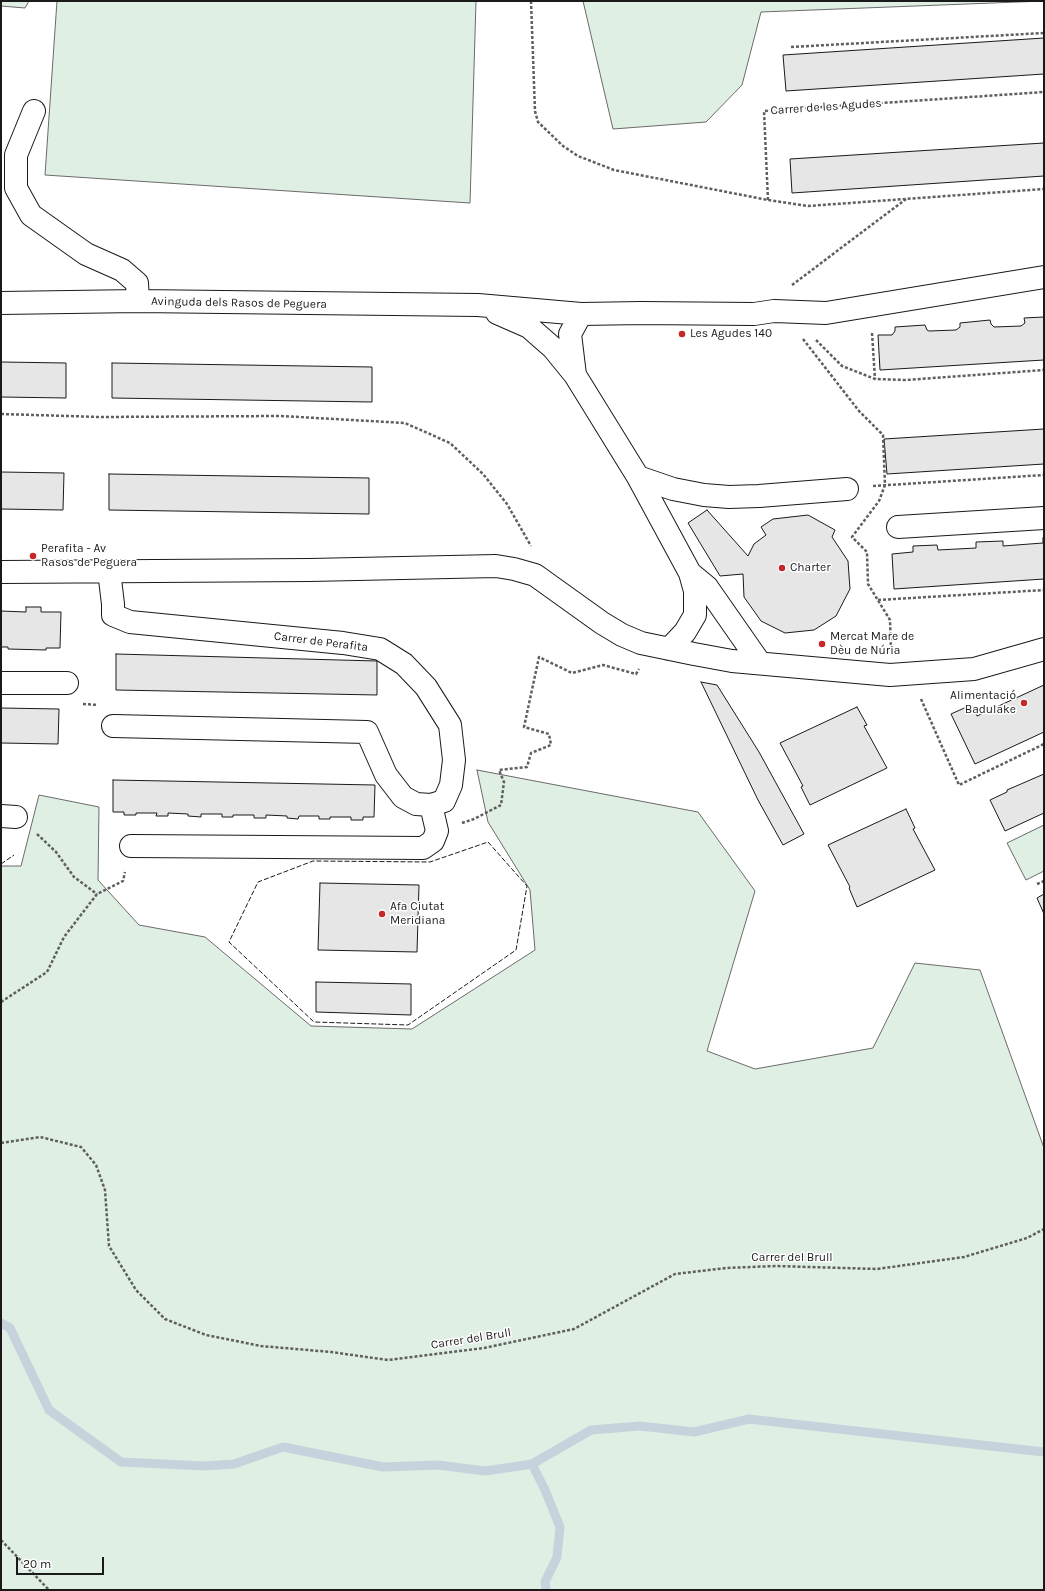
<!DOCTYPE html>
<html>
<head>
<meta charset="utf-8">
<style>
	body { margin:0 }
	#map { position:relative; width:1045px; height:1591px; overflow:hidden; background:#fff; font-family:Karla,sans-serif }
	canvas { display:block }
	.frame { position:absolute; inset:0; border:2px solid #1a1a1a; pointer-events:none }
	.scale { position:absolute; left:16px; top:1557px; width:88px; height:18px; box-sizing:border-box; border:2px solid #1a1a1a; border-top:0; padding-left:5px; font-size:12px; line-height:14px; white-space:nowrap; color:#1a1a1a; -webkit-text-stroke:3px #fff; paint-order:stroke }
</style>
</head>
<body>
<div id="map">
<canvas width="1045" height="1591"></canvas>
<div class="frame"></div>
<div class="scale">20 m</div>
</div>
<script>
const ctx = document.querySelector('canvas').getContext('2d');
ctx.lineJoin = 'round';
function fillPath(path, color) {
  ctx.fillStyle = color;
  ctx.fill(path, 'evenodd');
}
function poly(rows) {
  const path = new Path2D();
  for (const r of rows) {
    path.moveTo(r[0], r[1]);
    for (let i = 2; i < r.length; i += 2) path.lineTo(r[i], r[i + 1]);
  }
  return path;
}
function strokePath(path, color, width, dash) {
  ctx.strokeStyle = color;
  ctx.lineWidth = width;
  ctx.lineCap = dash ? 'butt' : 'round';
  ctx.setLineDash(dash || []);
  ctx.stroke(path);
}
function label(font, color, halo, rows, align = 'center') {
  ctx.font = font + ' Karla,sans-serif';
  ctx.lineWidth = 3;
  ctx.setLineDash([]);
  ctx.textBaseline = 'middle';
  ctx.strokeStyle = halo;
  ctx.fillStyle = color;
  for (const [text, x, y, turn = 0] of rows) {
    ctx.save();
    ctx.translate(x, y);
    ctx.rotate((+turn || 0) * Math.PI / 180);
    ctx.textAlign = isNaN(turn) ? turn : align;
    if (halo) ctx.strokeText(text, 0, 0);
    ctx.fillText(text, 0, 0);
    ctx.restore();
  }
}
const green = poly([
	[1,1,29,1,25,8,1,6,1,1],
	[57,1,476,1,470,203,45,175,57,1],
	[583,1,1044,1,761,12,742,85,706,122,613,129,583,1],
	[477,770,698,812,755,891,707,1051,755,1069,873,1048,915,963,980,970,1044,1148,1044,1590,1,1590,1,866,21,866,39,795,99,807,98,880,139,925,205,937,311,1026,412,1029,535,950,530,890,488,822,477,770],
	[1044,825,1044,871,1026,880,1007,843,1044,825]
]);
fillPath(green, '#e0efe3');
strokePath(green, '#6a6a6a', 1);
strokePath(poly([
	[1,1323,10,1328,49,1410,121,1462,205,1466,234,1464,283,1447,383,1467,438,1465,485,1471,532,1464,591,1430,640,1426,694,1432,749,1419,1044,1452],
	[532,1464,545,1490,560,1527,557,1557,545,1582,546,1590]
]), '#c6d2dc', 9);
const building = poly([
	[1044,38,1044,74,786,91,783,55,1044,38],
	[1044,143,1044,176,792,193,790,159,1044,143],
	[1044,317,1044,360,880,370,878,335,892,335,895,331,895,327,925,325,927,330,929,331,956,330,960,327,960,323,990,320,991,324,994,327,1021,326,1025,323,1024,318,1044,317],
	[1,362,66,363,66,398,1,397,1,362],
	[112,363,372,367,372,402,112,398,112,363],
	[1044,429,1044,464,887,474,884,439,1044,429],
	[1,472,64,473,63,510,1,509,1,472],
	[109,474,369,478,369,514,109,510,109,474],
	[707,510,748,556,754,544,766,535,761,527,773,519,808,515,835,530,832,537,848,561,850,589,836,616,814,630,785,633,761,621,744,597,743,574,720,576,688,523,707,510],
	[1043,538,1044,538,1044,579,894,589,892,554,913,552,913,546,937,545,938,550,976,548,976,542,1003,541,1003,546,1043,543,1043,538],
	[26,607,41,607,41,612,61,612,60,648,46,648,46,650,8,649,8,647,1,647,1,611,26,612,26,607],
	[116,654,377,661,377,695,116,690,116,654],
	[701,682,717,685,759,752,804,834,783,845,758,800,701,682],
	[1044,685,1044,732,975,764,951,714,971,705,977,716,1044,685],
	[857,707,867,725,864,726,887,768,810,805,801,787,803,786,780,743,857,707],
	[1,708,59,709,58,744,1,743,1,708],
	[1044,774,1044,813,1005,831,990,800,1007,792,1007,790,1044,774],
	[113,780,375,785,374,817,363,817,363,820,351,820,351,817,330,817,330,819,319,819,319,816,299,816,298,819,287,818,287,816,266,815,266,818,254,818,254,815,233,815,233,817,222,817,222,814,201,814,201,817,188,816,188,814,168,813,168,816,156,816,157,813,136,813,136,815,124,815,124,812,113,812,113,780],
	[906,809,915,828,913,829,935,870,857,907,849,888,850,887,828,845,906,809],
	[320,883,419,885,417,952,318,950,320,883],
	[1044,894,1044,914,1037,898,1044,894],
	[316,982,411,984,411,1015,316,1012,316,982]
]);
fillPath(building, '#e6e6e6');
strokePath(building, '#1a1a1a', 1);
const minor = poly([
	[34,111,16,155,16,188,31,215,86,254,122,270,137,283,138,301],
	[1,303,138,301,478,305,581,314,641,313,754,314,774,311,826,313,1044,277],
	[497,313,529,327,553,348,575,375,638,477,690,573,695,591,695,615,685,632,669,649],
	[575,375,570,334,581,314],
	[638,477,673,489,704,495,729,497,759,496,847,489],
	[898,527,1044,518],
	[109,571,113,604,113,615,130,622,343,643,380,649,404,664,426,687,450,725,454,760,451,785,444,801,431,805,416,804,403,797,386,775,367,732,113,726],
	[1,572,310,570,496,566,514,569,535,575,602,623,622,635,641,643,694,654,732,661,890,675,974,669,1044,649],
	[690,573,707,587,760,663],
	[1,683,67,683],
	[1,816,16,817],
	[131,846,423,848,433,841,437,831,431,805]
]);
strokePath(minor, '#1a1a1a', 24);
strokePath(poly([
	[531,1,535,111,538,122,563,146,578,156,614,170,768,200,808,206,1044,189],
	[791,47,1044,33],
	[768,200,764,111,1044,92],
	[792,285,906,199],
	[872,333,875,379],
	[803,339,859,411,883,435,885,485,879,501,852,537,867,552,868,584,890,620,891,649],
	[816,340,842,366,875,379,906,380,1044,370],
	[1,414,100,417,281,416,405,423,450,443,483,474,507,504,531,546],
	[873,486,1044,475],
	[878,600,1044,590],
	[921,699,959,785,1044,744],
	[83,704,98,705],
	[462,823,474,819,501,805,504,782,499,770,527,767,531,753,551,745,549,734,524,727,539,657,572,673,603,665,636,674,639,669],
	[37,834,56,852,74,877,97,894],
	[1037,884,1044,881],
	[1,1002,47,972,64,937,97,894,123,881,125,872],
	[1,1143,40,1137,81,1147,96,1165,105,1190,109,1246,136,1290,165,1319,206,1335,261,1346,331,1352,388,1360,484,1348,574,1329,675,1274,726,1268,776,1266,877,1269,964,1257,1027,1238,1044,1229],
	[1,1540,49,1590]
]), '#5f5f5f', 2.5, [3, 2]);
strokePath(minor, '#fff', 22);
strokePath(poly([
	[488,842,527,886,516,950,408,1025,314,1022,229,942,258,882,313,861,430,862,488,842],
	[1,864,14,855]
]), '#1a1a1a', 1, [5, 2]);
for (const [x, y, r, color] of [
	[682,334,4,"#c62828"],
	[33,556,4,"#c62828"],
	[782,568,4,"#c62828"],
	[822,644,4,"#c62828"],
	[1024,703,4,"#c62828"],
	[382,914,4,"#c62828"]
]) {
  const dot = new Path2D();
  dot.arc(x, y, r, 0, 2 * Math.PI);
  ctx.fillStyle = color;
  ctx.fill(dot);
  strokePath(dot, '#fff', 1.5);
}
label('12px', '#1a1a1a', '#fff', [
	["Carrer de les Agudes",826,107,-4],
	["Avinguda dels Rasos de Peguera",239,303,1],
	["Carrer de Perafita",321,642,7],
	["Carrer del Brull",792,1258],
	["Carrer del Brull",471,1339,-9]
]);
label('12px', '#1a1a1a', '#fff', [
	["Les Agudes 140",690,334],
	["Perafita - Av",41,549],
	["Rasos de Peguera",41,563],
	["Charter",790,568],
	["Mercat Mare de",830,637],
	["Dèu de Núria",830,651],
	["Alimentació",1016,696,"right"],
	["Badulake",1016,710,"right"],
	["Afa Ciutat",390,907],
	["Meridiana",390,921]
], 'left');
</script>
</body>
</html>
